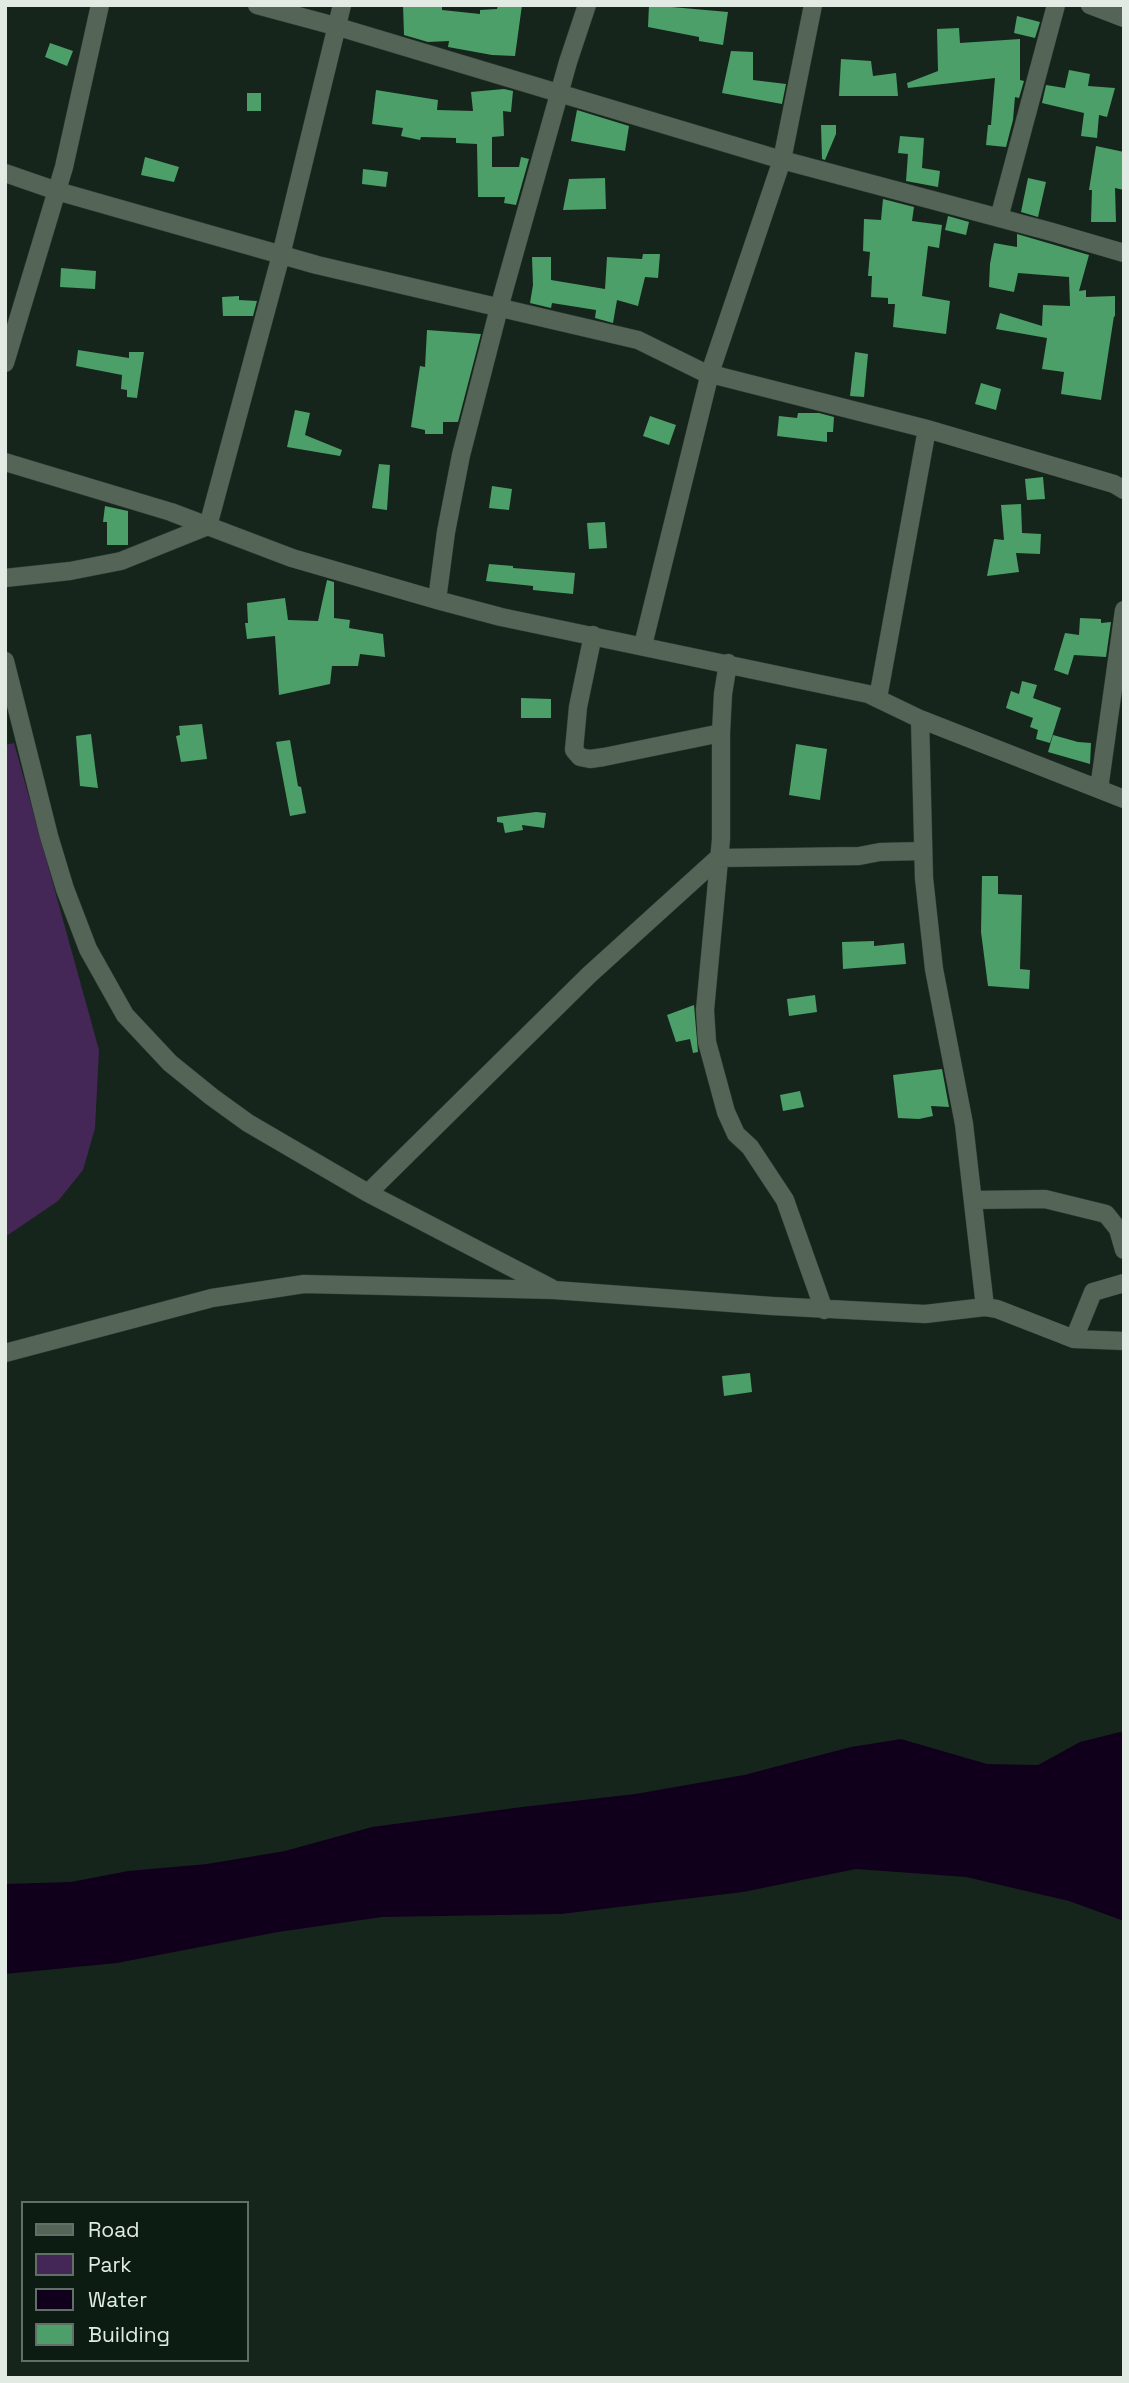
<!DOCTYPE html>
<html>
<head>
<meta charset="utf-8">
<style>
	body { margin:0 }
	#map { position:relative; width:1129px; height:2383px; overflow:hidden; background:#16251b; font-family:"Space Grotesk",sans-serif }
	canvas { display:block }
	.frame { position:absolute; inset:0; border:7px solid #e1ebe3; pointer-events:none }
	.legend { position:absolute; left:21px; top:2201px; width:228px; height:161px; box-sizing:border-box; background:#0d1c12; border:2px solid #626f66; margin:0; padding:9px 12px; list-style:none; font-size:21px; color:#e1ebe3 }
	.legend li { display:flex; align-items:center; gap:14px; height:35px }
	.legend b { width:35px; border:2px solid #626f66 }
</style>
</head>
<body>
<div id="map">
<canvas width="1129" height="2383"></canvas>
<div class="frame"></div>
<ul class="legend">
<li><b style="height:9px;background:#546558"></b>Road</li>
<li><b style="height:19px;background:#442756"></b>Park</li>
<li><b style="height:19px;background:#11001c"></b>Water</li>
<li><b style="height:19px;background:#4c9f69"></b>Building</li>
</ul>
</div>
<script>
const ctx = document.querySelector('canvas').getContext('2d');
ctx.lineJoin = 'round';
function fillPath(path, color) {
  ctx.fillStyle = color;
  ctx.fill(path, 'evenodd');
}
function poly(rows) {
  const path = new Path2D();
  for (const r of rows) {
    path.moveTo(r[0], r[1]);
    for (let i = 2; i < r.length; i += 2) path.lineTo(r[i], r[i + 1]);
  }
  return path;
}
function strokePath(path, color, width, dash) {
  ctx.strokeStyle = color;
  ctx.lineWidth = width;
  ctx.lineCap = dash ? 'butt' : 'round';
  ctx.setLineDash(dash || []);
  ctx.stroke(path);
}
fillPath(poly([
	[14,743,99,1050,95,1128,83,1170,58,1201,5,1237,5,745]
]), '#442756');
fillPath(poly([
	[1124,1731,1124,1921,1069,1901,966,1877,856,1869,743,1892,561,1914,382,1917,278,1932,117,1963,5,1974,5,1884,71,1882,128,1871,207,1864,285,1851,372,1827,522,1807,635,1794,744,1775,851,1747,901,1739,987,1764,1038,1765,1080,1742]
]), '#11001c');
fillPath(poly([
	[403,5,442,5,442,10,480,14,480,10,497,9,498,5,522,5,515,56,492,55,448,47,449,41,428,42,404,35],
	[649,5,728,12,723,45,699,41,699,37,648,27],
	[1017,16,1040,22,1035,38,1014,33],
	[959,28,960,43,1020,39,1020,80,1024,81,1019,98,1015,97,1013,120,1006,147,986,145,988,125,991,125,995,78,908,88,907,83,938,71,937,29],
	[50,43,73,51,67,66,45,57],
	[731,51,753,52,753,80,786,84,782,104,722,93],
	[841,59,871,61,873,76,896,73,898,96,839,96],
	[1069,70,1090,74,1088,86,1115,88,1107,117,1099,115,1097,138,1081,136,1084,113,1042,103,1046,85,1065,88],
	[504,89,513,91,511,112,503,111,504,136,492,137,492,167,519,167,521,157,529,159,516,205,504,203,505,197,478,197,477,144,456,143,456,138,421,137,420,140,401,136,403,128,372,124,376,90,438,100,437,110,473,111,471,92],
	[247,93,261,93,261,111,247,111],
	[577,110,629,126,625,151,571,141],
	[821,125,836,125,836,134,825,160,822,159],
	[900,136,924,138,922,168,940,171,938,187,906,181,908,154,898,153],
	[1096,146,1124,152,1124,190,1115,188,1116,222,1091,222,1092,190,1089,190],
	[145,157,179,167,174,182,141,175],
	[363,169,388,172,386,187,362,184],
	[605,178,606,209,563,210,569,179],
	[1028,178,1046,182,1038,217,1021,212],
	[883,199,914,207,912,221,942,225,939,248,928,246,922,296,950,301,946,334,893,327,895,304,888,304,888,298,871,297,872,276,868,276,870,252,863,251,864,219,881,220],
	[948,216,969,222,966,235,945,230],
	[1017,234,1089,255,1079,291,1086,290,1086,297,1115,296,1115,317,1114,316,1101,400,1061,394,1064,372,1042,369,1047,338,996,329,1000,313,1042,326,1043,305,1070,306,1069,277,1018,273,1014,292,989,287,990,264,994,243,1017,247],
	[643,254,660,254,658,278,645,277,638,306,617,300,613,323,595,318,596,310,552,303,551,308,530,303,533,285,532,257,551,257,551,280,605,289,607,257,642,259],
	[61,268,96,271,95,289,60,287],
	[239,296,239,300,257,301,253,316,223,316,222,297],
	[427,330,481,334,458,422,443,422,443,434,425,434,425,430,411,427,420,366,425,367],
	[78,350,129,358,129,352,144,352,137,398,127,397,127,390,121,389,122,375,76,366],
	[855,352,868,354,864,397,850,396],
	[981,383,1001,389,996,410,975,404],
	[295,410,310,413,305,435,342,450,340,456,287,447],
	[798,413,819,413,834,417,833,432,827,432,827,442,777,436,779,416,797,418],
	[650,416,676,425,669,445,643,436],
	[379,464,390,465,387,510,372,508],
	[1043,477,1045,499,1027,500,1025,479],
	[492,486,512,489,509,510,489,508],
	[1021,504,1022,533,1041,534,1040,554,1016,553,1019,572,987,576,994,539,1004,540,1001,505],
	[105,506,128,511,128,545,107,545,107,522,103,522],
	[605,522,607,548,589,549,587,523],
	[489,564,513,566,513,568,575,573,573,594,533,590,533,586,486,581],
	[327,580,334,582,334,618,350,620,349,628,383,634,385,657,360,654,358,666,332,666,330,684,279,695,275,636,247,639,245,623,248,623,247,603,285,598,288,620,318,621],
	[1080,618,1101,619,1101,623,1111,622,1106,657,1074,655,1068,675,1054,670,1065,633,1079,635],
	[1022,681,1037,685,1033,698,1061,708,1050,743,1036,739,1038,730,1030,727,1033,718,1006,708,1011,691,1019,694],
	[521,698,551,699,551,718,521,718],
	[202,724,207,759,181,762,176,736,180,735,179,726],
	[91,734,95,766,98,788,80,786,76,736],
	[1053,735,1078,742,1091,743,1090,764,1048,752],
	[290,740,298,786,301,787,306,813,290,816,276,742],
	[796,744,827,749,820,800,789,795],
	[536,812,546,813,544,828,522,825,523,830,505,833,503,823,497,822,497,817],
	[982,876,998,876,998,894,1022,895,1020,969,1030,970,1029,989,988,986,981,932],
	[874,941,874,946,904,943,906,964,843,969,842,942],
	[815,995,817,1012,789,1016,787,999],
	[694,1005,698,1052,693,1053,690,1039,676,1042,667,1015],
	[942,1069,949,1107,931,1106,933,1116,919,1119,898,1118,893,1075],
	[800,1091,804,1107,783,1111,780,1095],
	[750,1373,752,1392,724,1396,722,1376]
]), '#4c9f69');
const minor = poly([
	[257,5,335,26,782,160,1052,232,1124,253],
	[1090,5,1124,18],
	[5,173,57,191,317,265,638,340,703,372,927,429,1114,484,1124,490],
	[999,218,1056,5],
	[5,363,64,167,100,5],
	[5,462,171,512,292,558,437,600,501,617,868,694,920,719,1124,799],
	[5,578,70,571,121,561,208,526,281,255,342,5],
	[437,600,446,532,461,455,499,308,568,62,587,5],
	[593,635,578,707,574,750,580,757,590,759,604,757,721,733],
	[643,645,710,373,782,160,813,5],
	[5,661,49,836,65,889,88,949,125,1015,170,1063,212,1097,248,1123,368,1193,551,1288],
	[728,663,723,694,721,733,721,839,705,1010,707,1042,726,1112,736,1134,750,1147,785,1200,824,1310],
	[878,698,927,429],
	[920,719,924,878,934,969,964,1124,985,1307],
	[1099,789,1124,610],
	[368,1193,589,975,718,858,859,856,880,852,923,851],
	[973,1200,1045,1199,1106,1214,1118,1229,1124,1250],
	[1074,1339,1093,1292,1124,1283],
	[5,1353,212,1298,304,1284,554,1290,772,1306,925,1314,985,1307,997,1309,1074,1339,1124,1341]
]);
strokePath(minor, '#333f37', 19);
strokePath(minor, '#546558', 18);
</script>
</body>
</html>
